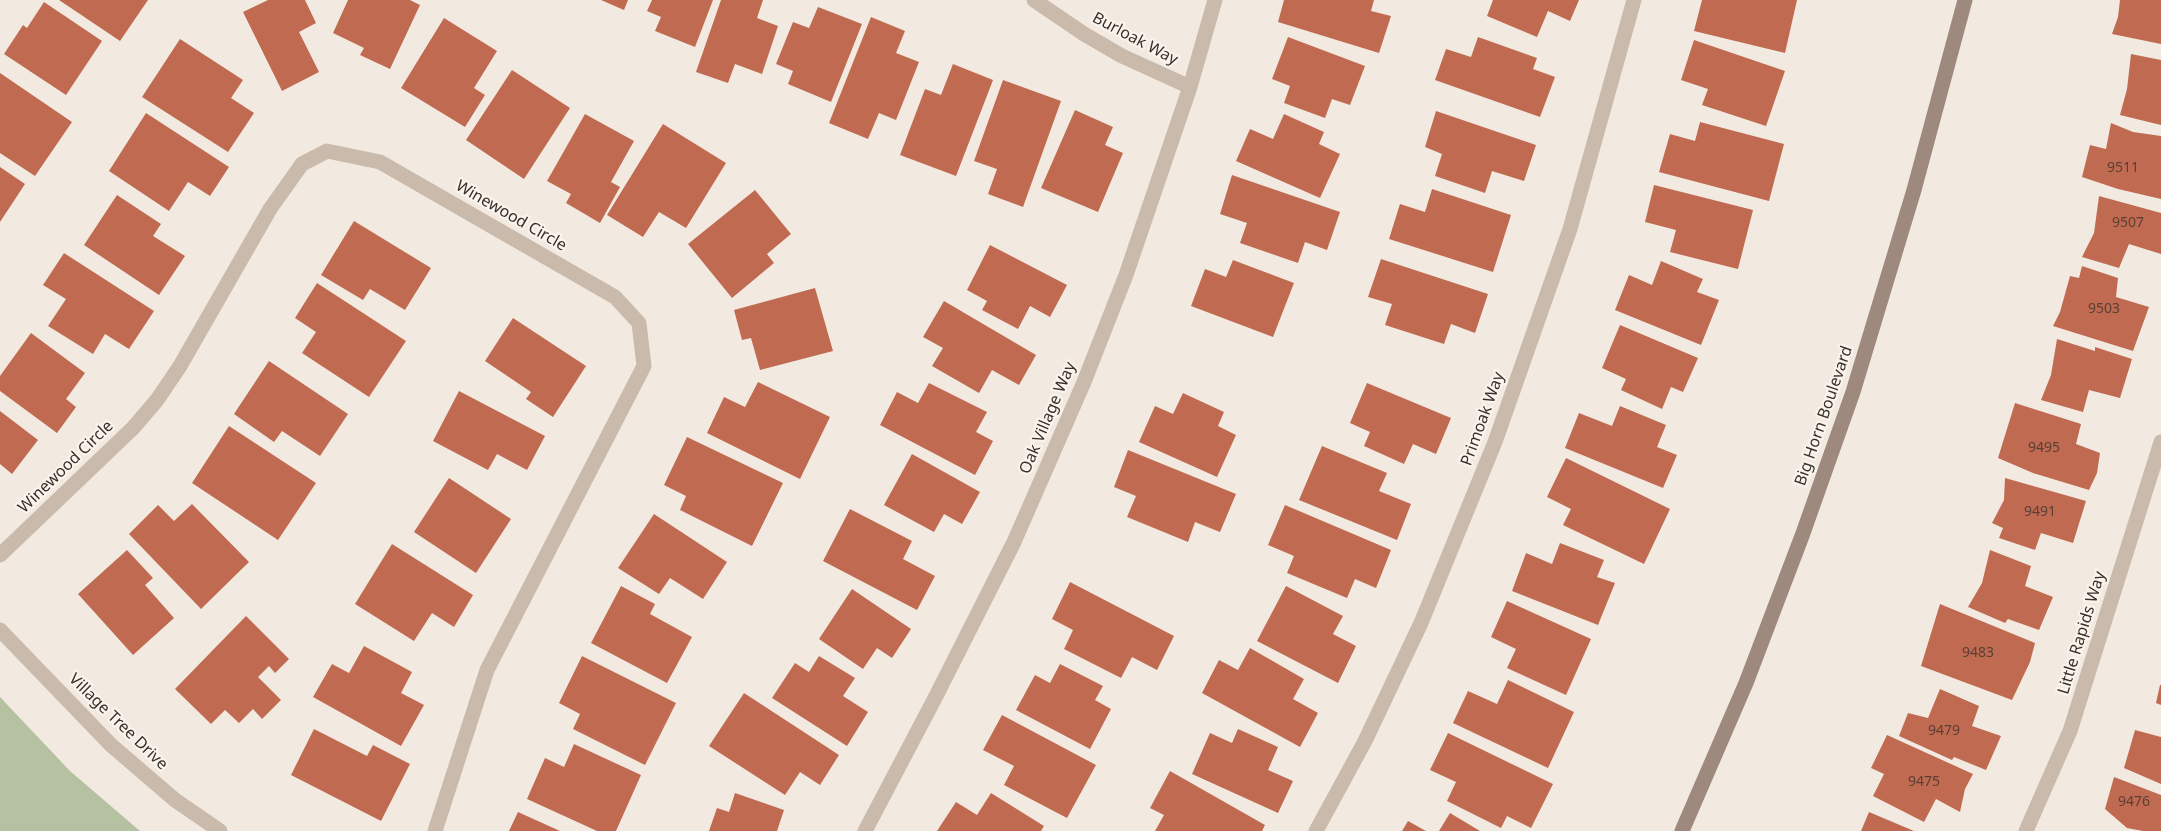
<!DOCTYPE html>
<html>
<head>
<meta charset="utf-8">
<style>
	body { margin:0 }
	canvas { display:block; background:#f2eae0 }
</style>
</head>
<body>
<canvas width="2161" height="831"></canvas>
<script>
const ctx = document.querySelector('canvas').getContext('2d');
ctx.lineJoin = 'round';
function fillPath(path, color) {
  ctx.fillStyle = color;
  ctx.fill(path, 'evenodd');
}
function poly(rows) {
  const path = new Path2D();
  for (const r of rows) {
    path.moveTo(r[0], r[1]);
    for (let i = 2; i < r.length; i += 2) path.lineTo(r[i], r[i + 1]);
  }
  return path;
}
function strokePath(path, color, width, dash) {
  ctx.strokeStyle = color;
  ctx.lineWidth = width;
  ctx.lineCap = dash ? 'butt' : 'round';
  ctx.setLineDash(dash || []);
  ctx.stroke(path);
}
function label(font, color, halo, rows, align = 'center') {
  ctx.font = font + ' "Noto Sans",sans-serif';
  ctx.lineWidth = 4.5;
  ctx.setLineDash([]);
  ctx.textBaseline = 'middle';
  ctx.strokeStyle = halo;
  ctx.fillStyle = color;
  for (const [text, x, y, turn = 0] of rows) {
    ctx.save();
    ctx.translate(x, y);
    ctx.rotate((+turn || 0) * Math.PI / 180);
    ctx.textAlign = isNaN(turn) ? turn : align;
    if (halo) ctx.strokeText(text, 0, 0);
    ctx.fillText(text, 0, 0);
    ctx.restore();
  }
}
fillPath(poly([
	[0,697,70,771,140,831,0,831]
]), '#b6c1a1');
fillPath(poly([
	[59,0,148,0,120,41],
	[268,0,305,0,316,23,299,32,319,72,282,91,243,12],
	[348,0,410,0,420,5,390,69,360,55,364,48,333,33],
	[601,0,628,0,624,10],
	[652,0,713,0,695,47,655,31,661,17,647,11],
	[721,0,763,0,757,18,778,26,762,74,735,64,728,83,696,72],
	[1284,0,1374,0,1371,11,1391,16,1379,53,1278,22],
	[1493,0,1579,0,1570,21,1548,11,1537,37,1487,16],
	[1702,0,1797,0,1785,53,1694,31],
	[2120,0,2161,0,2161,44,2112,34,2118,17],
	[44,2,102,41,66,95,4,54,23,25,27,28],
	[818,7,862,24,831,102,788,84,793,71,776,64,793,22,809,28],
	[871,17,905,31,896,53,919,62,896,120,879,113,868,139,829,123],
	[444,18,497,51,474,88,485,95,465,127,401,88],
	[1288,37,1365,66,1350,105,1332,99,1325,118,1284,103,1290,86,1272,79],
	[1478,37,1537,58,1533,69,1555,77,1540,117,1435,80,1446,49,1471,57],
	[180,39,243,80,231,98,254,113,228,152,142,97],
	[1694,40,1785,71,1766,126,1702,105,1708,89,1681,80],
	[2131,54,2161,60,2161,125,2120,115,2127,89],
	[953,64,993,80,956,176,900,155,925,89,941,95],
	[512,70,570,108,524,179,466,140],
	[0,73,72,122,35,176,0,153],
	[1003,80,1061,101,1023,207,988,194,997,169,974,161],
	[1075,110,1113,127,1105,145,1123,153,1098,212,1041,188],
	[1436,111,1536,145,1524,181,1492,171,1485,193,1435,176,1442,154,1425,147],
	[146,113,229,167,210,196,188,182,169,211,109,171],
	[585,114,634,141,611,182,620,187,600,223,566,203,571,194,547,181],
	[1284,114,1324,132,1319,144,1340,154,1320,198,1236,161,1250,129,1273,139],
	[1700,122,1784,144,1769,201,1659,172,1670,134,1695,141],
	[2111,123,2133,132,2161,136,2161,199,2118,189,2082,177,2090,145,2106,149],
	[663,124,726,163,686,228,659,212,643,237,607,215],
	[0,167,25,184,0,222],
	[1232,175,1340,212,1327,250,1305,242,1298,263,1240,243,1247,223,1220,214],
	[1654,185,1753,210,1738,269,1670,252,1676,230,1645,222],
	[1432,189,1511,215,1493,272,1389,239,1400,204,1425,212],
	[755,190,791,234,767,254,774,263,732,298,688,244],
	[117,195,161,224,153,236,185,256,159,295,84,245],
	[2099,196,2161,213,2161,254,2129,244,2119,268,2082,257,2094,233],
	[354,221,431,268,405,310,370,289,363,300,321,275],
	[990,245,1067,285,1050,317,1030,306,1018,329,982,310,987,301,967,290],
	[64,253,154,311,129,349,105,334,93,354,48,326,66,299,43,285],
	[1381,259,1488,294,1475,333,1451,324,1444,344,1385,325,1392,304,1368,297],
	[1233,260,1294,283,1273,337,1191,306,1205,269,1226,277],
	[1661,261,1703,279,1697,292,1719,300,1701,345,1615,310,1629,275,1652,285],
	[2082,266,2118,278,2116,297,2149,307,2133,351,2053,326,2060,312,2070,276,2079,278],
	[317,283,406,341,369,397,302,353,316,332,295,318],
	[815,288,833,351,760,370,751,338,742,340,734,310],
	[944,301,1036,355,1019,385,992,370,979,393,932,366,943,348,923,337],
	[513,318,586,366,553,417,526,399,531,392,485,361],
	[1620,325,1698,358,1683,392,1671,387,1662,409,1621,390,1626,379,1602,368],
	[31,333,85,373,66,399,76,407,57,433,0,391,0,376],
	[2057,339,2095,351,2095,347,2132,359,2120,398,2089,390,2083,412,2041,400,2051,375],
	[269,361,348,414,320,456,282,431,274,442,234,414],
	[758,382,830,417,800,479,707,433,724,397,745,407],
	[929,383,987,412,976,432,993,441,975,475,880,425,897,392,918,403],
	[1367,383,1451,418,1436,454,1413,444,1404,464,1364,446,1370,432,1350,423],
	[459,391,545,436,527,470,497,454,488,470,433,441],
	[1183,393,1224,412,1218,426,1236,435,1217,477,1139,442,1155,406,1173,414],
	[2015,403,2081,424,2076,444,2100,453,2097,473,2089,490,2033,473,1998,458],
	[1620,406,1666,425,1657,447,1677,455,1663,488,1565,448,1579,413,1612,426],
	[0,411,38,440,12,474,0,464],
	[229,426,316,483,278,540,192,483],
	[687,437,783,483,752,546,680,510,686,496,664,485],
	[1322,446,1387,473,1379,491,1411,504,1397,540,1299,500],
	[1128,450,1236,494,1220,532,1195,522,1188,542,1127,517,1136,496,1114,487],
	[912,454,980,492,962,524,944,514,934,532,884,505],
	[1566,458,1670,509,1644,564,1563,525,1571,509,1547,497],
	[449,478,511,519,476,573,414,532],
	[2005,478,2086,501,2073,543,2041,533,2035,550,1999,538,2003,528,1992,523,2004,500],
	[192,504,249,562,201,609,129,534,158,505,174,521],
	[1285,505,1391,550,1376,588,1355,579,1347,598,1287,573,1294,556,1268,545],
	[850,509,912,541,903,559,935,576,917,610,823,561],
	[654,514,727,562,703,599,670,578,659,594,618,568],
	[1560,543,1604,560,1597,577,1615,583,1598,625,1512,591,1526,553,1552,564],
	[392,544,473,595,454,627,432,613,414,641,355,604],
	[127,550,153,578,145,585,174,618,133,655,78,594],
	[1990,550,2031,566,2025,586,2053,597,2039,630,2008,619,2005,623,1968,607,1982,583],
	[1070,582,1174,636,1157,670,1132,657,1121,678,1064,649,1073,630,1052,619],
	[621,586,655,604,650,614,692,637,667,683,591,643],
	[1286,586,1343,616,1333,634,1356,646,1338,683,1257,641],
	[852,589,911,629,892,658,877,648,863,669,819,639],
	[1507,601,1591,639,1566,695,1507,668,1516,649,1491,637],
	[1940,604,2035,643,2030,662,2012,700,1921,666],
	[246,616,289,659,275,673,269,666,258,677,281,700,262,719,253,709,239,723,225,710,211,724,175,689],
	[364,646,412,672,401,693,424,705,401,746,313,697,332,664,349,673],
	[1250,648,1304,679,1293,699,1318,713,1300,747,1202,693,1219,660,1238,670],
	[582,656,676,703,645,765,573,729,580,714,559,703],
	[819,656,855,678,843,696,868,712,847,746,772,698,795,663,809,672],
	[1060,664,1103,686,1095,700,1111,709,1090,749,1016,710,1035,675,1050,683],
	[1508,680,1574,712,1548,768,1453,723,1468,691,1497,704],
	[2160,685,2161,685,2161,705,2156,703],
	[1940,689,1979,706,1972,726,2001,736,1986,770,1954,757,1952,760,1899,736,1908,713,1928,718],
	[744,693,839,755,820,785,800,772,785,795,709,746],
	[1002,715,1096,765,1067,818,1004,785,1014,766,983,750],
	[314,729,367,756,373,745,410,764,381,821,291,775],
	[1238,729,1278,747,1268,770,1293,781,1278,813,1192,774,1210,733,1232,743],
	[2135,730,2161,737,2161,784,2124,768],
	[1448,733,1553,784,1531,828,1507,816,1501,828,1447,801,1456,782,1430,770],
	[1887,735,1973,774,1965,789,1960,812,1936,799,1924,822,1873,796,1884,774,1871,768],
	[574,744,641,775,616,831,597,831,527,799,545,758,564,767],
	[1170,771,1265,825,1262,831,1155,831,1164,815,1150,808],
	[2114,777,2161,795,2161,831,2143,831,2127,828,2105,809],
	[735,793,784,810,777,831,709,831,717,808,729,812],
	[991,793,1044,826,1041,831,937,831,956,802,977,815],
	[518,812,560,831,509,831],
	[1869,812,1914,831,1861,831],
	[1450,813,1480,831,1439,831],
	[1408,821,1426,831,1402,831]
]), '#c06b51');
strokePath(poly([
	[1034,0,1084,34,1122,56,1190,87],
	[0,555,133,428,157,400,180,366,270,209,302,164,327,151,380,162,615,297,639,323,644,366,487,670,435,831],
	[0,630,111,745,175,800,220,831],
	[865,831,935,698,1014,542,1084,382,1126,275,1190,87,1215,0],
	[1316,831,1365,741,1421,623,1495,442,1570,229,1634,0],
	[2026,831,2070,731,2161,442]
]), '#cabaac', 15);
strokePath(poly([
	[1682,831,1746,683,1802,536,1853,392,1914,190,1965,0]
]), '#9e897e', 15);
label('14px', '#5b3e34', null, [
	["9511",2123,168],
	["9507",2128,223],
	["9503",2104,309],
	["9495",2044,448],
	["9491",2040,512],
	["9483",1978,653],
	["9479",1944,731],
	["9475",1924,782],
	["9476",2134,802]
]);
label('16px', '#392f2b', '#faf4ed', [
	["Burloak Way",1135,39,28],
	["Winewood Circle",511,216,30],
	["Big Horn Boulevard",1824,416,-71],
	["Oak Village Way",1048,418,-67],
	["Primoak Way",1483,419,-70],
	["Winewood Circle",66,467,-44],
	["Little Rapids Way",2082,633,-73],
	["Village Tree Drive",118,722,44]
]);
</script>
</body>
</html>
